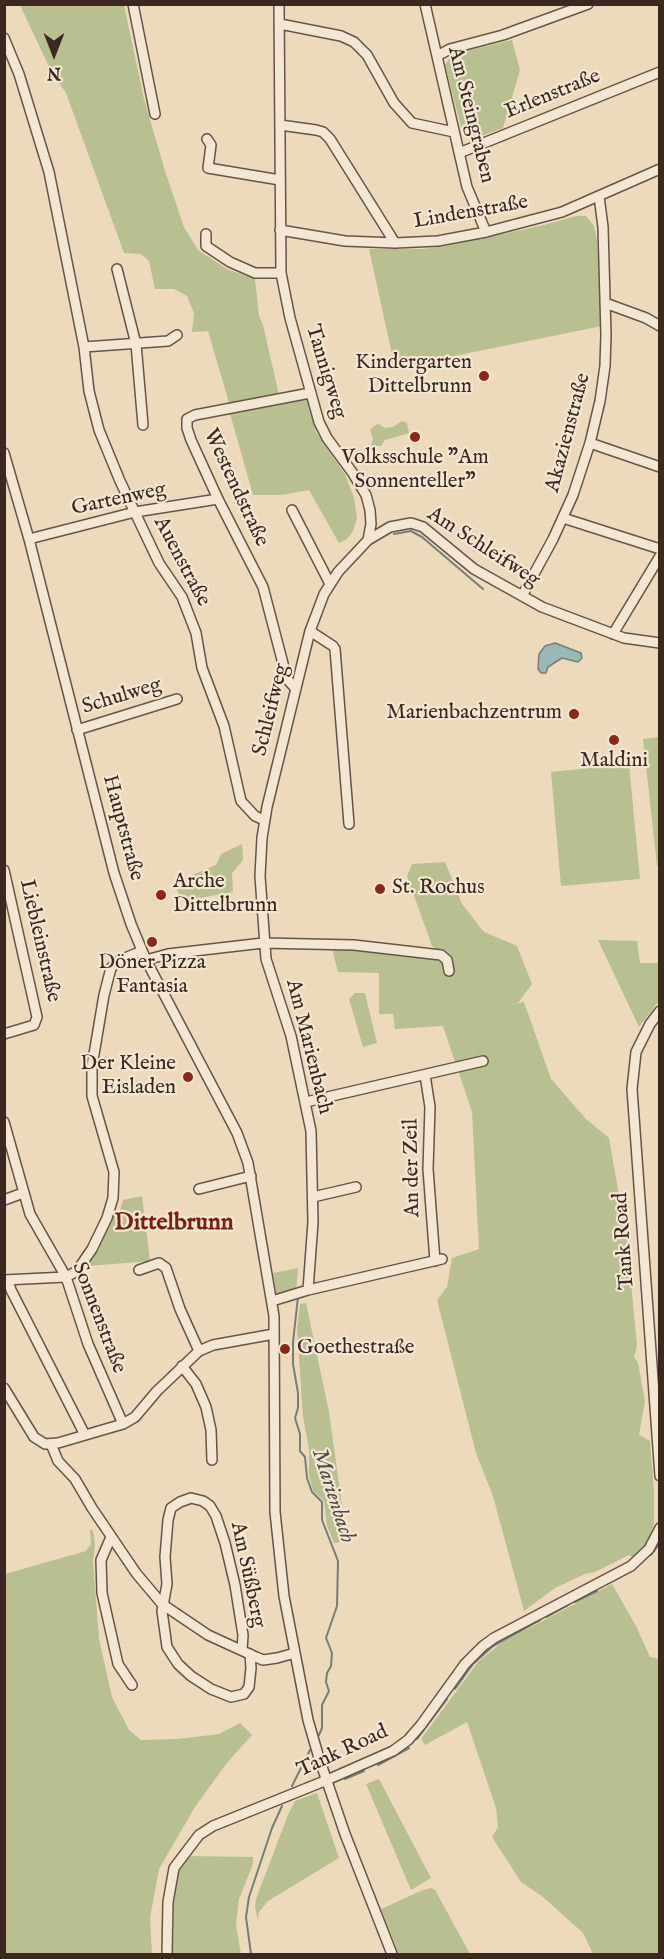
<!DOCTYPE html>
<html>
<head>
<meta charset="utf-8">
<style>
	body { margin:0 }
	#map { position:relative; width:664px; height:1959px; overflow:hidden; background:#edd9bc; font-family:"IM FELL English",serif }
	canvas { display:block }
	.frame { position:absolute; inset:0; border:6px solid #3a2821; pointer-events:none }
	.north { position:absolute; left:24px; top:24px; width:60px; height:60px; -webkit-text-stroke:4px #f3e6d3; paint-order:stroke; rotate:180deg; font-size:16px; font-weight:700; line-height:24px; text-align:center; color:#3a2821 }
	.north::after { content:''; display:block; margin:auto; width:21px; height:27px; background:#3a2821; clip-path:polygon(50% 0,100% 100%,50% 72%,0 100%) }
</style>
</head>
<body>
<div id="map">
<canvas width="664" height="1959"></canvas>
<div class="frame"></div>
<div class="north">N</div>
</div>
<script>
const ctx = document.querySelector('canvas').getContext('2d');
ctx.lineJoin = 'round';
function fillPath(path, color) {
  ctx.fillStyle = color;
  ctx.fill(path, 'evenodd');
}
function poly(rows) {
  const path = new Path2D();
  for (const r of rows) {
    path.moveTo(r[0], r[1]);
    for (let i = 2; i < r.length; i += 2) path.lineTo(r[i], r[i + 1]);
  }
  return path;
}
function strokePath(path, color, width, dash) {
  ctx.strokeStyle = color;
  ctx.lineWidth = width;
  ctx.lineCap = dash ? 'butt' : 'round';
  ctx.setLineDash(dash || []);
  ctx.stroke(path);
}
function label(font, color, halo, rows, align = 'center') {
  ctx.font = font + ' "IM FELL English",serif';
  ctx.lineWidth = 4.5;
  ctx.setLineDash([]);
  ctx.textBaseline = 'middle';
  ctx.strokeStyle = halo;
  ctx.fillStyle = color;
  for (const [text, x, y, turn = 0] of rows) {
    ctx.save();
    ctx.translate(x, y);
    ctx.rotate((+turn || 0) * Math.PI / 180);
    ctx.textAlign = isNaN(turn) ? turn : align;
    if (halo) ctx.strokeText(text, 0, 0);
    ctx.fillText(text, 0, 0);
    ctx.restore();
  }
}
fillPath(poly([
	[20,5,124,5,144,99,165,171,184,227,198,250,227,269,255,279,259,316,263,325,279,395,230,406,208,331,192,332,194,313,187,296,174,289,155,289,149,261,141,254,124,253,66,93,52,73],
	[512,40,520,70,503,128,476,138,470,138,463,134,445,65,449,59,457,53],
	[576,216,586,216,594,226,597,240,602,326,395,368,369,249,422,249,447,246,544,225],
	[306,396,316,432,345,474,354,498,357,518,353,531,347,539,339,543,309,490,281,495,253,495,229,410],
	[402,421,407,423,409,433,385,440,381,446,371,446,373,438,370,430,373,427,378,424,385,428,393,427],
	[659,737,660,866,657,866,643,739],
	[629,764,640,879,561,886,551,772],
	[242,844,243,860,232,873,233,892,183,901,173,883,216,865,221,854],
	[445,862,462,904,484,932,517,946,532,984,518,1003,476,1012,524,1002,551,1079,586,1119,609,1138,627,1241,637,1346,634,1357,638,1363,645,1401,639,1435,650,1441,654,1491,654,1524,647,1544,634,1557,629,1555,595,1572,585,1574,555,1588,524,1611,493,1496,476,1453,437,1300,447,1287,452,1258,479,1249,472,1112,458,1070,489,1062,488,1057,456,1065,443,1026,395,1029,393,1014,379,1014,379,973,338,972,332,948,378,951,441,960,452,971,453,964,450,959,432,946,407,876,412,864],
	[598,940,637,941,640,963,659,963,659,1001,639,1027],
	[355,993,365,993,377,1043,363,1047,349,999],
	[142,1196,150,1261,89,1266,112,1215,118,1216,123,1200],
	[298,1268,296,1293,281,1296,276,1293,273,1273],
	[306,1303,329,1412,347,1541,334,1543,327,1526,324,1501,313,1491,309,1475,309,1449,303,1417,297,1328,300,1304],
	[90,1529,93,1531,95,1544,93,1562,99,1639,112,1697,129,1730,141,1740,178,1739,219,1734,240,1723,252,1735,226,1764,195,1807,159,1869,150,1918,152,1954,5,1954,5,1574,86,1551,91,1544],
	[612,1584,636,1626,650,1657,659,1659,659,1954,593,1954,583,1933,543,1897,521,1882,492,1837,498,1827,496,1808,467,1722,425,1745,421,1739,478,1662,501,1643],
	[379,1779,431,1878,411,1890,366,1784],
	[317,1793,339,1858,268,1901,259,1912,258,1920,255,1907,256,1899,288,1815,295,1801],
	[185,1856,253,1857,253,1864,239,1899,236,1925,241,1954,173,1954,174,1899,178,1873],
	[431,1888,435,1890,470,1954,399,1954,381,1909,423,1890]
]), '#b8bf91');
const water = poly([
	[555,643,581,653,582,658,578,662,562,658,548,667,546,673,541,673,538,669,539,654,545,646,555,643]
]);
fillPath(water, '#9ab9b6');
strokePath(water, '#747f7a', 1.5);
strokePath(poly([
	[394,534,411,531,422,537,483,589],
	[298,1297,293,1342,293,1364,298,1393,298,1408,295,1418,300,1434,300,1451,305,1457,307,1478,312,1492,322,1502,322,1520,338,1561,337,1606,326,1638,332,1653,331,1666,327,1673,326,1682,329,1691,322,1705,322,1728,319,1735],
	[651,1555,660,1543],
	[575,1602,597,1591],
	[546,1617,568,1605],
	[455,1689,473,1664,493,1646,540,1620],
	[417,1739,447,1699],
	[378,1765,409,1748],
	[345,1779,364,1771],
	[292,1786,310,1750],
	[251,1954,246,1917,249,1897,272,1828,282,1806]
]), '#747f7a', 2);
const minor = poly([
	[133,4,155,114],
	[279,4,281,273,290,318,319,422,327,438,352,472,366,495,370,510,371,524,368,540],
	[425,4,467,187,486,232],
	[280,24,341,36,354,42,367,55,394,103,412,123,454,132],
	[4,38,19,74,49,172,84,347,89,391,99,430,120,481,159,563,182,597,196,633,202,668,224,726,241,801,255,816,264,820],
	[437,56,450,49,503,35,588,4],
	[280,125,316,130,323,132,330,139,395,243],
	[207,139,211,145,208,168,280,180],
	[459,153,660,72],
	[280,230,345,241,395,243,438,241,486,232,562,212,660,169],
	[206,234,206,246,230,262,255,273,281,273],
	[117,269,136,344,143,425],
	[605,303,646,318,660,326],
	[84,347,168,341,177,335],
	[590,443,660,467],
	[4,453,29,539,114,873,131,924,146,960,237,1133,248,1163,274,1316,275,1512,284,1596,308,1720,319,1758,345,1834,392,1954],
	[292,510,330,584],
	[563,518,660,549],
	[29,539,135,512,218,499],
	[522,596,553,539,573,495,590,443,600,401,605,366,606,335,603,227,599,196],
	[310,631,333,646,335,649,349,824],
	[613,634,660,556],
	[296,689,287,679,263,587,218,499,191,440,187,428,187,419,195,415,310,393],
	[77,730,177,699],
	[4,870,37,1017,34,1025,4,1034],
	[146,960,168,954,263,943,354,945,441,955,447,960,449,971],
	[660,1011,650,1024,636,1052,632,1089,660,1476],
	[425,1075,430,1107,428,1169,435,1261],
	[306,1102,483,1061],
	[4,1122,30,1214,66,1277,88,1344,123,1424],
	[199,1189,251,1176],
	[313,1197,356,1187],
	[4,1200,23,1193],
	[139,1270,159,1263,166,1268,180,1309,199,1351],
	[4,1280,66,1277,77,1271,92,1249,107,1218,113,1198,114,1172,92,1096,92,1066,104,995,111,968,120,960,142,951],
	[8,1280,11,1290,85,1435],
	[308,1290,313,1222,311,1131,291,1036,266,959,260,876,262,838,267,807,310,631,324,594,338,572,368,540,390,527,411,523,423,527,474,569,542,607,624,638,660,643],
	[272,1301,308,1290,442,1259],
	[182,1366,196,1384,206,1407,211,1430,212,1460],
	[4,1388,34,1437,45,1444,58,1443,123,1424,135,1417,157,1391,199,1351,213,1345,274,1334],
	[51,1444,58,1461,75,1479,92,1508,136,1573,162,1604,208,1635,256,1657,263,1660,277,1658,295,1653],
	[111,1537,101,1560,102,1593,118,1664,132,1685],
	[242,1650,243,1635,235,1585,225,1543,216,1516,210,1506,203,1501,191,1498,180,1502,171,1508,168,1520,165,1557,167,1584,162,1611,167,1647,178,1664,191,1676,211,1689,231,1697,244,1694,249,1687,251,1668,250,1654],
	[167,1954,168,1902,174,1868,199,1835,213,1826,327,1780,393,1751,408,1740,421,1725,465,1664,483,1646,494,1638,631,1566,649,1549,660,1528]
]);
strokePath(minor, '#675448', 12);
strokePath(minor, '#f3e6d3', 9);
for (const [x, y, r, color] of [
	[484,376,6,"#8f2418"],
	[415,437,6,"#8f2418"],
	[574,714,6,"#8f2418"],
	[614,740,6,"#8f2418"],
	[380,889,6,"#8f2418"],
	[161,895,6,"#8f2418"],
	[152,942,6,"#8f2418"],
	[188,1077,6,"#8f2418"],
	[285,1349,6,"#8f2418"]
]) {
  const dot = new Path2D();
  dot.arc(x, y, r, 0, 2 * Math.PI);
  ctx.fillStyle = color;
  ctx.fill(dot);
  strokePath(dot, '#f3e6d3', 2);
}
label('21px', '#3a2821', '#f3e6d3', [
	["Erlenstraße",553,95,-22],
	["Am Steingraben",470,115,76],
	["Lindenstraße",471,213,-10],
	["Tannigweg",325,372,73],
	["Akazienstraße",569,433,-75],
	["Westendstraße",235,488,65],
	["Gartenweg",119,500,-12],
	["Am Schleifweg",483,548,33],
	["Auenstraße",181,562,62],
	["Schulweg",122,697,-17],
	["Schleifweg",272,710,-76],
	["Hauptstraße",122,828,75],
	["Liebleinstraße",39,941,77],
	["Am Marienbach",308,1047,76],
	["An der Zeil",413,1168,-91],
	["Tank Road",625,1241,-94],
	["Sonnenstraße",98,1318,69],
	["Am Süßberg",247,1575,78],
	["Tank Road",343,1752,-25]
]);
label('21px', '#3a2821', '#f3e6d3', [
	["Kindergarten",472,364],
	["Dittelbrunn",472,388],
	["Volksschule \"Am",415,459,"center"],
	["Sonnenteller\"",415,483,"center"],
	["Marienbachzentrum",562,714],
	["Maldini",614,762,"center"],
	["Arche",173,883,"left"],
	["Dittelbrunn",173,907,"left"],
	["St. Rochus",392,889,"left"],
	["Döner Pizza",152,964,"center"],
	["Fantasia",152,988,"center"],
	["Der Kleine",176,1065],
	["Eisladen",176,1089],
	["Goethestraße",297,1349,"left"]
], 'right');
label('italic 22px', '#524c46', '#f3e6d3', [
	["Marienbach",332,1496,72]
]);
label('bold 24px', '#7a1f14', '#f3e6d3', [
	["Dittelbrunn",174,1224]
]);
</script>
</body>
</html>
